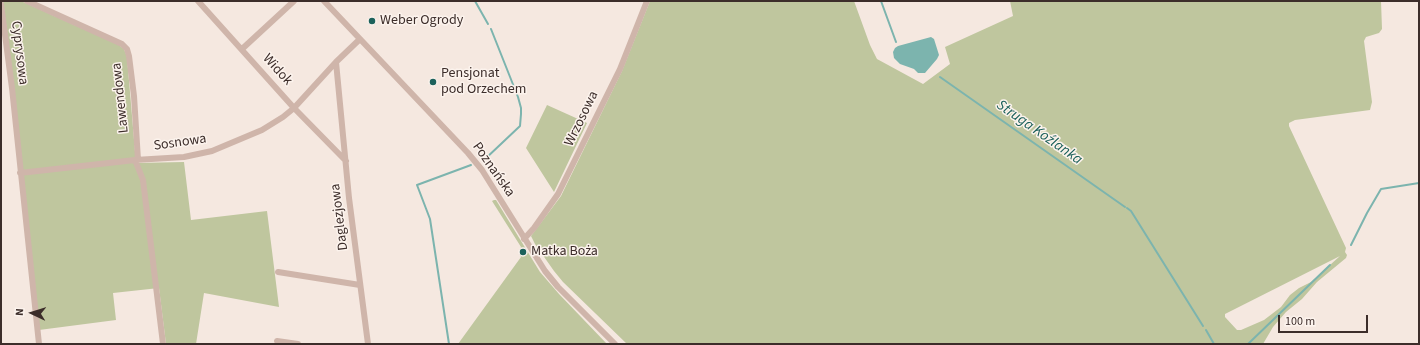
<!DOCTYPE html>
<html>
<head>
<meta charset="utf-8">
<style>
	body { margin:0 }
	#map { position:relative; width:1420px; height:345px; overflow:hidden; background:#f5e8e0; font-family:"Source Sans 3",sans-serif }
	canvas { display:block }
	.frame { position:absolute; inset:0; border:2px solid #3c2d2a; pointer-events:none }
	.north { position:absolute; left:12px; top:293px; width:40px; height:40px; -webkit-text-stroke:3px #fcf3ed; paint-order:stroke; rotate:274deg; font-size:11px; font-weight:700; line-height:16px; text-align:center; color:#3c2d2a }
	.north::after { content:''; display:block; margin:auto; width:14px; height:18px; background:#3c2d2a; clip-path:polygon(50% 0,100% 100%,50% 72%,0 100%) }
	.scale { position:absolute; left:1278px; top:315px; width:90px; height:18px; box-sizing:border-box; border:2px solid #3c2d2a; border-top:0; padding-left:5px; font-size:12px; line-height:14px; white-space:nowrap; color:#3c2d2a; -webkit-text-stroke:3px #fcf3ed; paint-order:stroke }
</style>
</head>
<body>
<div id="map">
<canvas width="1420" height="345"></canvas>
<div class="frame"></div>
<div class="north">N</div>
<div class="scale">100 m</div>
</div>
<script>
const ctx = document.querySelector('canvas').getContext('2d');
ctx.lineJoin = 'round';
function fillPath(path, color) {
  ctx.fillStyle = color;
  ctx.fill(path, 'evenodd');
}
function poly(rows) {
  const path = new Path2D();
  for (const r of rows) {
    path.moveTo(r[0], r[1]);
    for (let i = 2; i < r.length; i += 2) path.lineTo(r[i], r[i + 1]);
  }
  return path;
}
function strokePath(path, color, width, dash) {
  ctx.strokeStyle = color;
  ctx.lineWidth = width;
  ctx.lineCap = dash ? 'butt' : 'round';
  ctx.setLineDash(dash || []);
  ctx.stroke(path);
}
function label(font, color, halo, rows, align = 'center') {
  ctx.font = font + ' "Source Sans 3",sans-serif';
  ctx.lineWidth = 3;
  ctx.setLineDash([]);
  ctx.textBaseline = 'middle';
  ctx.strokeStyle = halo;
  ctx.fillStyle = color;
  for (const [text, x, y, turn = 0] of rows) {
    ctx.save();
    ctx.translate(x, y);
    ctx.rotate((+turn || 0) * Math.PI / 180);
    ctx.textAlign = isNaN(turn) ? turn : align;
    if (halo) ctx.strokeText(text, 0, 0);
    ctx.fillText(text, 0, 0);
    ctx.restore();
  }
}
fillPath(poly([
	[3,1,21,1,119,45,124,49,127,57,136,163,184,162,191,220,267,211,279,307,204,293,196,344,166,344,159,288,113,293,116,320,39,330,14,86],
	[650,1,854,1,870,45,877,59,923,84,950,64,945,47,1013,16,1010,1,1381,1,1382,29,1379,33,1366,37,1364,41,1372,102,1370,110,1295,120,1289,123,1289,126,1346,248,1345,252,1347,255,1346,258,1317,282,1302,299,1286,312,1273,327,1263,344,627,344,563,282,554,271,535,244,531,236,561,196,622,71],
	[1340,256,1311,282,1299,288,1290,295,1281,307,1264,320,1241,330,1237,330,1225,317,1225,314],
	[547,105,587,123,554,192,526,148],
	[494,200,496,200,540,272,559,294,607,344,458,344,521,257,519,252,521,247,492,201]
]), '#bfc69e');
fillPath(poly([
	[931,37,934,39,939,55,937,59,925,73,918,73,914,69,900,64,894,58,893,52,895,48,898,46]
]), '#7cb4ae');
strokePath(poly([
	[475,1,488,24],
	[881,1,896,42],
	[940,77,1125,207],
	[484,160,520,126,521,114,521,108,518,97,491,29],
	[1127,208,1131,211,1203,326],
	[1351,245,1367,213,1381,189,1419,183],
	[1206,330,1214,344],
	[449,344,430,219,417,185,471,165],
	[1248,344,1330,265]
]), '#7cb4ae', 2);
strokePath(poly([
	[27,1,122,44,127,49,129,56,134,96,138,160],
	[198,1,294,108,346,161],
	[324,1,468,153,482,170,545,271,558,287,615,344],
	[1,4,12,88,39,344],
	[360,39,336,62,349,198,368,344],
	[242,49,294,1],
	[135,160,143,180,163,344],
	[20,173,135,160,184,157,212,151,262,130,283,117,294,108,336,62],
	[524,239,534,228,558,194,620,69,647,1],
	[278,272,360,285],
	[277,341,298,344]
]), '#cfb5aa', 6);
for (const [x, y, r, color] of [
	[372,21,4,"#1c615b"],
	[433,82,4,"#1c615b"],
	[523,252,4,"#1c615b"]
]) {
  const dot = new Path2D();
  dot.arc(x, y, r, 0, 2 * Math.PI);
  ctx.fillStyle = color;
  ctx.fill(dot);
  strokePath(dot, '#fcf3ed', 1.5);
}
label('14px', '#3c2d2a', '#fcf3ed', [
	["Weber Ogrody",380,21],
	["Pensjonat",441,74],
	["pod Orzechem",441,90],
	["Matka Boża",531,252]
], 'left');
label('14px', '#3c2d2a', '#fcf3ed', [
	["Cyprysowa",19,53,83],
	["Widok",277,70,48],
	["Lawendowa",121,98,-96],
	["Wrzosowa",582,119,-64],
	["Sosnowa",180,143,-8],
	["Poznańska",493,170,55],
	["Daglezjowa",340,217,-97]
]);
label('italic 15px', '#1c615b', '#fcf3ed', [
	["Struga Koźlanka",1039,133,35]
]);
</script>
</body>
</html>
